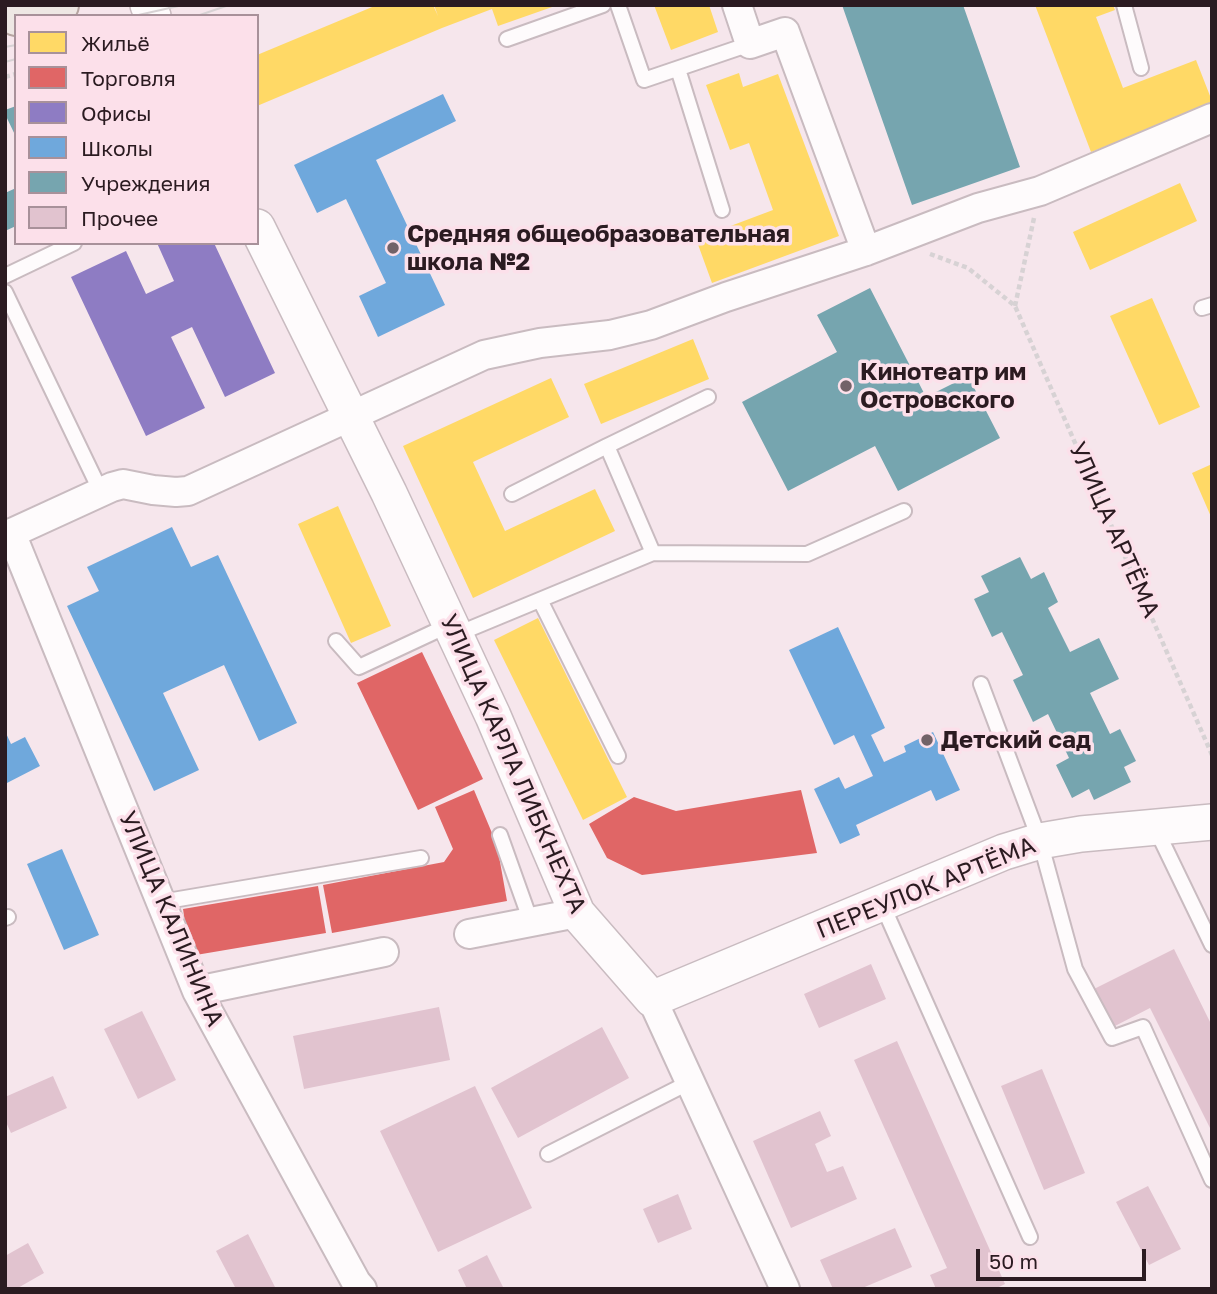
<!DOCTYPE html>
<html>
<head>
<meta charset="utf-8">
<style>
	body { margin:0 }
	#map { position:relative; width:1217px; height:1294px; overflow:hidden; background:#f6e6ec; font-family:"Golos Text",sans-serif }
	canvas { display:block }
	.frame { position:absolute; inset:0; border:7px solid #2b1b21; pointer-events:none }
	.legend { position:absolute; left:14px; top:14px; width:245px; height:231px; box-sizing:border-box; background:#fce0ea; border:2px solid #a8919a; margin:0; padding:9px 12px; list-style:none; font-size:21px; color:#2b1b21 }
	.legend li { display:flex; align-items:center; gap:14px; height:35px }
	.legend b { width:35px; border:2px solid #a8919a }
	.scale { position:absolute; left:976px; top:1249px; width:170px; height:32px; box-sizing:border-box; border:4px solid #2b1b21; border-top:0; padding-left:9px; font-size:21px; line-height:24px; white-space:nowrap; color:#2b1b21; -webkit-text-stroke:5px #fce0ea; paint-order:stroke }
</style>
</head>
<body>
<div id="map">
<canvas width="1217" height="1294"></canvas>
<div class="frame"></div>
<ul class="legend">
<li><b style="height:19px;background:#ffd966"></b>Жильё</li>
<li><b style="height:19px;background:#e06666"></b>Торговля</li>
<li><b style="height:19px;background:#8e7cc3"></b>Офисы</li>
<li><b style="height:19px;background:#6fa8dc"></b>Школы</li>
<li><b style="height:19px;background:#76a5af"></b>Учреждения</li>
<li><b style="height:19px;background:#e1c3cf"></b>Прочее</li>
</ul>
<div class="scale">50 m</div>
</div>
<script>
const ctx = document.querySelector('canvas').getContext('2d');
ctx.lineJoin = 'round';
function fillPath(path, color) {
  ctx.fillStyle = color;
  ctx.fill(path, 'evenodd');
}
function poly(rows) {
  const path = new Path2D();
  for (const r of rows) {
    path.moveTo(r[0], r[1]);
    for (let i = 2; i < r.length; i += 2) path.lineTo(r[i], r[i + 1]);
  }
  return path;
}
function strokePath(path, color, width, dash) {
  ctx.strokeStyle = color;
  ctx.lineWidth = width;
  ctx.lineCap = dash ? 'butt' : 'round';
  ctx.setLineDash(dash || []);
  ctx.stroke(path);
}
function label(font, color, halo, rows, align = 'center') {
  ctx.font = font + ' "Golos Text",sans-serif';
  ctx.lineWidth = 7;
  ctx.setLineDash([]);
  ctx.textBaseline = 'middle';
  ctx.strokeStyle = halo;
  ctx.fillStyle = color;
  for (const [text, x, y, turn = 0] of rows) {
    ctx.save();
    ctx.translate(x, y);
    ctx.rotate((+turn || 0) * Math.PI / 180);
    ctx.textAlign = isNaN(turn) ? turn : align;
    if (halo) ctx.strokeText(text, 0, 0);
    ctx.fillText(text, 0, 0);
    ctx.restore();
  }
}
fillPath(poly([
	[377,5,433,5,438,16,434,5,555,6,498,26,492,9,442,28,257,106,257,55],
	[654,5,709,5,718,32,671,50],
	[1035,5,1113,5,1115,10,1096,17,1123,88,1196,60,1212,101,1212,106,1091,152],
	[739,73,743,87,778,74,839,236,712,283,696,239,773,210,749,143,730,150,706,85],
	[1180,183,1197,221,1090,270,1073,232],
	[1152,298,1200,407,1159,425,1110,316],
	[693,339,709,379,601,424,584,384],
	[551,378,569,417,473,462,505,531,595,489,615,531,473,598,403,446],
	[1212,464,1212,519,1192,473],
	[338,506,391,626,351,643,298,524],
	[538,618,627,797,583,820,494,640]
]), '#ffd966');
fillPath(poly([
	[422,652,483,779,418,810,357,683],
	[474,790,497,845,507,901,332,933,323,885,444,862,453,849,435,807],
	[801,790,817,853,642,875,607,858,589,824,634,797,676,811],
	[318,886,326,933,190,956,183,909]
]), '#e06666');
fillPath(poly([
	[157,243,214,243,275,373,225,397,192,327,171,337,205,408,146,436,71,277,126,251,146,294,174,281]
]), '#8e7cc3');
fillPath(poly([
	[443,94,456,121,376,160,445,305,378,337,359,296,386,283,346,199,317,213,294,165],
	[172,527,191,567,218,555,297,723,259,741,224,665,163,693,199,770,154,791,67,606,99,591,87,567],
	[838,627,885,728,871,735,884,762,906,752,904,746,933,732,960,790,936,801,931,790,856,825,860,835,840,844,814,789,839,777,845,789,873,776,854,735,834,745,789,650],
	[5,731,11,744,25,737,40,766,5,784],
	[62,849,99,935,64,950,27,864]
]), '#6fa8dc');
fillPath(poly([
	[842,5,963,5,1020,167,912,205],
	[16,106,16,137,5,114,5,110],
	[16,188,16,226,5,231,5,193],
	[870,288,926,397,968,376,1000,438,898,491,875,446,788,491,742,402,837,352,817,315],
	[1020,557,1031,579,1044,572,1058,602,1048,608,1070,652,1099,638,1119,679,1090,693,1110,734,1120,729,1136,761,1124,767,1131,782,1094,800,1089,789,1072,798,1056,765,1069,758,1048,714,1033,722,1013,680,1023,675,1002,632,992,637,974,599,989,592,981,576]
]), '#76a5af');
fillPath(poly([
	[1174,949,1212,1026,1212,1132,1150,1008,1113,1027,1094,989],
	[871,964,886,999,819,1028,804,994],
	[439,1007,450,1060,304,1089,293,1036],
	[142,1011,176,1080,138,1099,104,1029],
	[602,1027,629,1078,518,1138,491,1088],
	[897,1041,1005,1284,995,1289,936,1289,930,1275,947,1268,854,1060],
	[1042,1069,1085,1173,1044,1190,1001,1086],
	[53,1076,67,1108,11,1133,5,1120,5,1097],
	[475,1086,532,1208,438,1252,380,1131],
	[820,1111,831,1136,815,1144,827,1172,843,1166,857,1199,791,1228,753,1141],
	[1148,1186,1181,1249,1149,1265,1116,1202],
	[678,1194,692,1229,658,1243,643,1209],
	[895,1228,912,1267,860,1289,833,1289,820,1260],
	[248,1234,276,1289,236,1289,216,1251],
	[28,1243,44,1273,16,1289,5,1289,5,1256],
	[487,1255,503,1287,467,1289,458,1270]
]), '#e1c3cf');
const service = poly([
	[618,5,644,80,750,44],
	[1124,5,1141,68],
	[507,39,603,5],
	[678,69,722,210],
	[5,276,74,243],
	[5,292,101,492],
	[1202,308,1212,305],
	[512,494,607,446],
	[653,553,807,554,904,511],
	[540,600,618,756],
	[455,635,653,553,607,446,708,397],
	[336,641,359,667,449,625],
	[981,684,1040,841,1075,969,1112,1038,1143,1027,1212,1180],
	[1155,827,1212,945],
	[500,835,531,922],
	[161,902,421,858],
	[882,904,1030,1237],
	[5,918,8,917],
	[548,1154,690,1082]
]);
const minor = poly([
	[737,5,750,44,785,32,866,251],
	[11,533,197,991,356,1282,362,1289],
	[5,536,112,487,123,484,153,490,176,492,188,491,484,355,540,343,610,335,651,325,726,297,866,251,978,208,1040,191,1212,118],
	[469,934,577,913],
	[197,991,384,952],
	[652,999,785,1289]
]);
const tertiary = poly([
	[148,5,153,16],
	[257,227,389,493,493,716,577,913,652,999,1004,852,1040,841,1081,834,1212,822]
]);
const primary = poly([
	[16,16,59,5]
]);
strokePath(service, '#c9bbc0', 18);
strokePath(minor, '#c9bbc0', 32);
strokePath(tertiary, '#c9bbc0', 38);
strokePath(primary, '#b6a5a1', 42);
strokePath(poly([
	[5,77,16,74],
	[930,254,968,268,1015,306,1212,755],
	[1015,306,1034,218]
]), '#d7d2d4', 4.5, [5, 3.5]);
strokePath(service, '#fefbfc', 14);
strokePath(minor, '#fefbfc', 28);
strokePath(tertiary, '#fefbfc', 35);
strokePath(primary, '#eee7e4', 38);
strokePath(poly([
	[134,16,183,5],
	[197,16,229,5],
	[5,47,16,45],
	[5,62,16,59]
]), '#d7d2d4', 2);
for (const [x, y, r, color] of [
	[393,248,7,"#726268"],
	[846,386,7,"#726268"],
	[927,740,7,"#726268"]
]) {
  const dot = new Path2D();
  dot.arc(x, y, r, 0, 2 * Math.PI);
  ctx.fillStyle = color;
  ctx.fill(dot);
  strokePath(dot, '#fce0ea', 2.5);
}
label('bold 24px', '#2b1b21', '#fce0ea', [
	["Средняя общеобразовательная",407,234],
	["школа №2",407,262],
	["Кинотеатр им",860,372],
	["Островского",860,400],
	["Детский сад",941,740]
], 'left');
label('24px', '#2b1b21', '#fce0ea', [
	["УЛИЦА АРТЁМА",1114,530,66],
	["УЛИЦА КАРЛА ЛИБКНЕХТА",513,764,66],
	["ПЕРЕУЛОК АРТЁМА",926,888,-22],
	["УЛИЦА КАЛИНИНА",171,919,67]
]);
</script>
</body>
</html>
